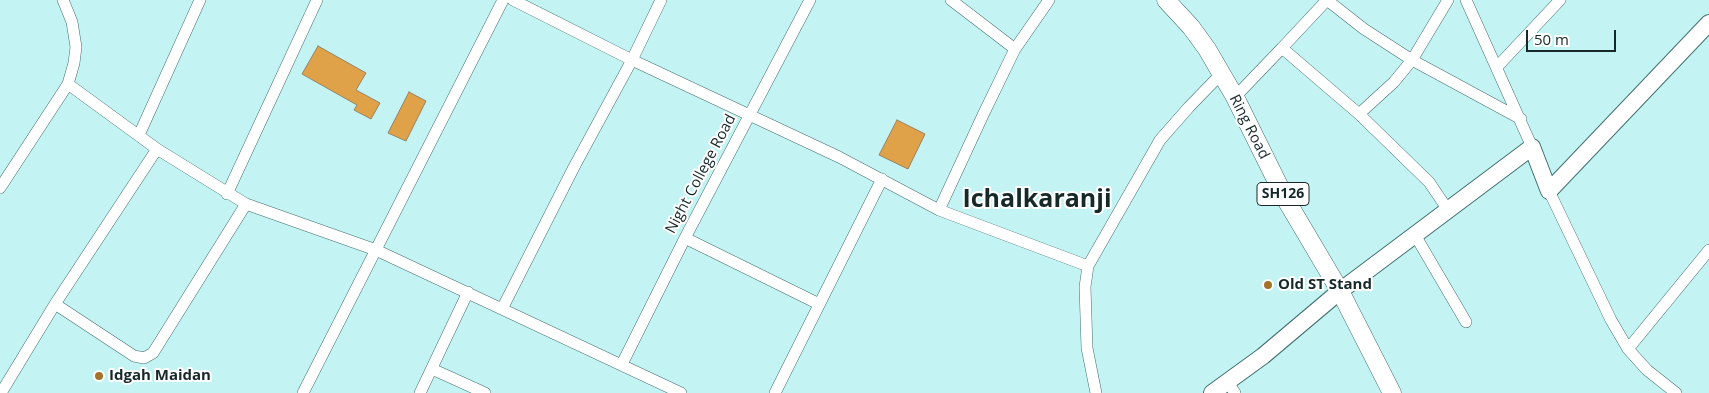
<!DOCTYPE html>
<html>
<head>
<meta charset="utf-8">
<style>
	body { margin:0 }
	#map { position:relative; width:1709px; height:393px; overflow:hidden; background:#c4f3f3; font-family:"Open Sans",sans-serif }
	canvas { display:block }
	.scale { position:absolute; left:1526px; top:30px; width:90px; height:22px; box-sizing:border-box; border:2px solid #162828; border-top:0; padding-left:6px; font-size:15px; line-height:18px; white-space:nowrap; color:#162828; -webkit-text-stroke:4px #fff; paint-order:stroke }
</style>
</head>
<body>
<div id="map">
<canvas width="1709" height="393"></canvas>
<div class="scale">50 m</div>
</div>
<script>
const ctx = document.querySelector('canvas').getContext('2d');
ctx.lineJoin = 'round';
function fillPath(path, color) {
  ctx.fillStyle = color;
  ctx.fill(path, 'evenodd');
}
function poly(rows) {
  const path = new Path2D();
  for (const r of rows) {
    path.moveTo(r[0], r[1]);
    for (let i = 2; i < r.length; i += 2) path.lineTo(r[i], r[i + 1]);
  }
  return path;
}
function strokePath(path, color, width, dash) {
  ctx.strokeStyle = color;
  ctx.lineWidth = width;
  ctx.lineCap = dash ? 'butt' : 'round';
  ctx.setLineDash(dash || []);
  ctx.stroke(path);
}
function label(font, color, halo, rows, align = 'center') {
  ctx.font = font + ' "Open Sans",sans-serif';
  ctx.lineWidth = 4;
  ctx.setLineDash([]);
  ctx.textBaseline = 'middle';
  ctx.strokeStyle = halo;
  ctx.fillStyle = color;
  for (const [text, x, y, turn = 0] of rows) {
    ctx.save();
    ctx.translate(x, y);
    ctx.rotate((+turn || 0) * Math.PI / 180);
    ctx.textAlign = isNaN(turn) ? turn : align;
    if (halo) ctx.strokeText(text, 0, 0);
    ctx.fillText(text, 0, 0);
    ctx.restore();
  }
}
const building = poly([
	[318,46,366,73,356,90,380,103,371,119,354,110,357,105,302,74,318,46],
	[409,92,426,101,406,141,388,133,409,92],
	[897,120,925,134,908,169,879,155,897,120]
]);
fillPath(building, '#e0a249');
strokePath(building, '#968165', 1);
const street = poly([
	[513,0,632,60,839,157,939,210,1088,266,1085,287,1087,348,1096,393],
	[951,0,1015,49],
	[1327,0,1282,48,1359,114,1429,182,1448,210],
	[1327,0,1364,29,1412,60,1521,119],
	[1466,0,1532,147],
	[1497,67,1560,0],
	[68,84,157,149,246,204,376,250,681,393],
	[1235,97,1282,48],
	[1359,114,1394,82,1412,60,1448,0],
	[139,135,200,0],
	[0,188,68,84,74,63,76,47,72,22,63,0],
	[1549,191,1611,320,1628,349,1647,370,1676,393],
	[227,194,317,0],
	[939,210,983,115,1015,49,1049,0],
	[1415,235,1466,322],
	[685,238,819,304],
	[1088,266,1160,140,1189,107,1221,74],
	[55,304,134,356,144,358,153,353,246,204],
	[502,309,574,167,632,60,661,0],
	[1628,349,1709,250],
	[622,364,685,238,810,0],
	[432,369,485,393],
	[1227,381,1235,393],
	[1,393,55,304,157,149],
	[303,393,503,0],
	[420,393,468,292],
	[775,393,882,179]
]);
const secondary = poly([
	[1212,393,1263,356,1340,291,1532,147,1549,191,1709,23]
]);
const primary = poly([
	[1166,0,1191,27,1207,49,1235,97,1285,198,1340,291,1392,393]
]);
strokePath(street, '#436f6f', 12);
strokePath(secondary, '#436f6f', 18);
strokePath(primary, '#436f6f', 19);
strokePath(street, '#fff', 11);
strokePath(secondary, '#fff', 16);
strokePath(primary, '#fff', 18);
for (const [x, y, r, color] of [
	[1268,285,5,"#a47329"],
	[99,376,5,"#a47329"]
]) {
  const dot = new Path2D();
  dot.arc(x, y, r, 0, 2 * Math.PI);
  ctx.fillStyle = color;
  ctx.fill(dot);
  strokePath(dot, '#fff', 2);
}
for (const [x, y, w] of [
	[1283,194,52]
]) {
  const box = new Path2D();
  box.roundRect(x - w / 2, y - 11.5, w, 23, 4);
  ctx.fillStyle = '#fff';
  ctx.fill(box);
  strokePath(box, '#162828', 1);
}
label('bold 14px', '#162828', null, [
	["SH126",1283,194]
]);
label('15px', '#162828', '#fff', [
	["Ring Road",1249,127,63],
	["Night College Road",701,174,-62]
]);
label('bold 15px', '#162828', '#fff', [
	["Old ST Stand",1278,285],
	["Idgah Maidan",109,376]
], 'left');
label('bold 25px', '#162828', '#fff', [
	["Ichalkaranji",1037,200]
]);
</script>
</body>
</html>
